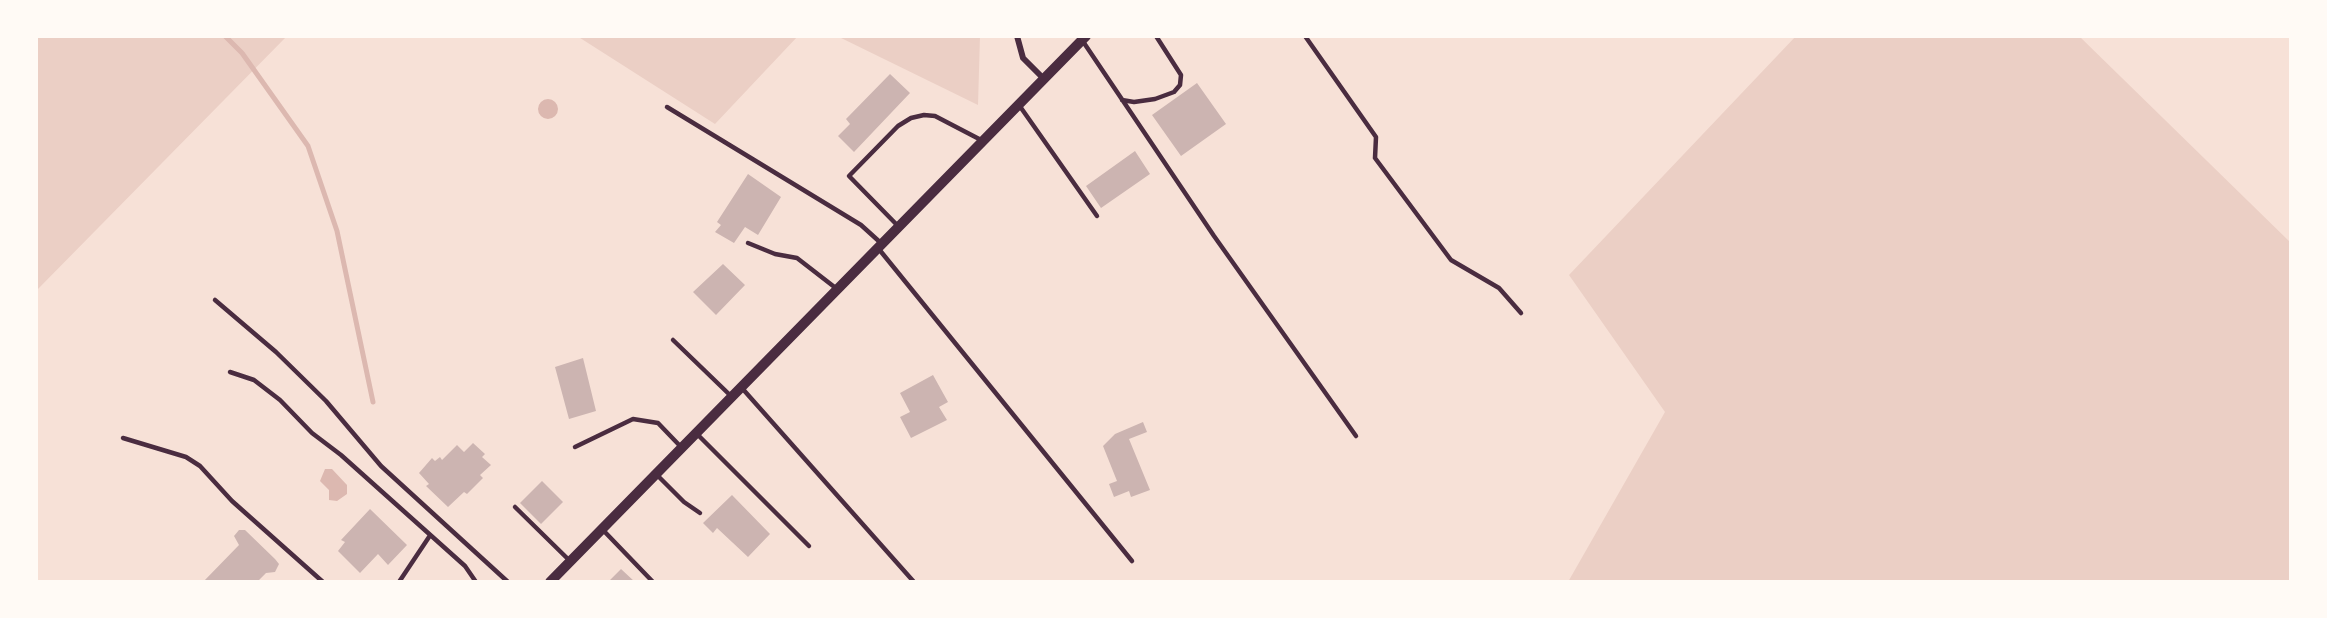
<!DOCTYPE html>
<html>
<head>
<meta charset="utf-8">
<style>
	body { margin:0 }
	#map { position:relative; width:2327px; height:618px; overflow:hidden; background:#f7e1d7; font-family:"PT Sans Narrow",sans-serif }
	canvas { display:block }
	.frame { position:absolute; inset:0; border:38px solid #fffaf5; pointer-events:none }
</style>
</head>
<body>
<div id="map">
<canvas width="2327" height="618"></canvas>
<div class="frame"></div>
</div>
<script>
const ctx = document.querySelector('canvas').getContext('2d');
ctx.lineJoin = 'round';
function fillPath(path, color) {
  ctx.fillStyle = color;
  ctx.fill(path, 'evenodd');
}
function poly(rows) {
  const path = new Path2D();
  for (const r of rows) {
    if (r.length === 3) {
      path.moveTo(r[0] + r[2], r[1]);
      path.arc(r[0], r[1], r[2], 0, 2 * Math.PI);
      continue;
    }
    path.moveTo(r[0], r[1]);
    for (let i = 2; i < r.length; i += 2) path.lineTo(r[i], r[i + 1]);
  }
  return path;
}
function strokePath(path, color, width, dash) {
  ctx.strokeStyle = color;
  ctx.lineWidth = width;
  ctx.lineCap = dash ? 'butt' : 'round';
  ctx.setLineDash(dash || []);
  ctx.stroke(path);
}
fillPath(poly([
	[36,36,287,36,36,291],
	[577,36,798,36,715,124],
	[837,36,980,36,978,105],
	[1796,36,2079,36,2291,243,2291,582,1568,582,1665,412,1569,275]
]), '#ebcfc5');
fillPath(poly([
	[548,109,10],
	[325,469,332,469,347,485,347,494,337,501,329,500,329,490,320,481]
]), '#dcb8b0');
strokePath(poly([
	[225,36,242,53,308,146,337,231,373,402]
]), '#dcb8b0', 5);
fillPath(poly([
	[890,74,910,93,854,152,838,136,850,124,846,119],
	[1197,83,1226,124,1181,156,1152,115],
	[1135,151,1150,174,1101,208,1086,186],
	[748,174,781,197,758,235,745,227,734,243,715,232,721,225,717,222],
	[723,264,745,285,716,315,693,292],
	[583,358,596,411,569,419,555,367],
	[933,375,948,402,939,407,947,420,911,438,900,417,910,412,900,393],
	[1143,422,1147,432,1129,439,1150,490,1131,497,1129,491,1114,497,1109,484,1117,481,1103,446,1115,434],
	[473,443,485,454,482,457,491,465,480,475,483,478,467,494,464,492,448,507,426,486,429,484,419,473,432,458,435,461,440,457,442,460,457,445,464,452],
	[542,481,563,502,541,524,520,503],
	[732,495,770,534,748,557,717,528,713,533,703,523],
	[370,509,407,545,388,565,378,554,360,573,338,551,345,542,341,540],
	[239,530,245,530,275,559,279,564,275,572,266,573,257,582,203,582,239,545,234,536],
	[621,569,635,582,608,582]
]), '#ccb4b1');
strokePath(poly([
	[1305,36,1376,137,1375,158,1451,260,1499,288,1521,313],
	[1082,40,1214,236,1356,436],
	[1122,100,1134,102,1155,99,1174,92,1180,85,1181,75,1156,36],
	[1019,105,1097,216],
	[667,107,861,225,882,244],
	[899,227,849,176,898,126,911,118,924,115,935,116,983,141],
	[748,243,775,254,797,258,837,289],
	[878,248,1132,561],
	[215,300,276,352,326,401,381,466,508,582],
	[673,340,732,397],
	[230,372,254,380,280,400,312,433,341,455,465,566,476,582],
	[741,387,914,582],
	[696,433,809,546],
	[123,438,186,457,200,466,232,501,323,582],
	[575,447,633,419,658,423,682,448],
	[656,474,684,502,700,513],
	[515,507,570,561],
	[602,529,653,582],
	[399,582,429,537]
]), '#4a2c40', 4.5);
strokePath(poly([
	[1017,36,1023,58,1044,79]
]), '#4a2c40', 6);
strokePath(poly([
	[550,582,1086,36]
]), '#4a2c40', 10);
</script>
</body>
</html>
